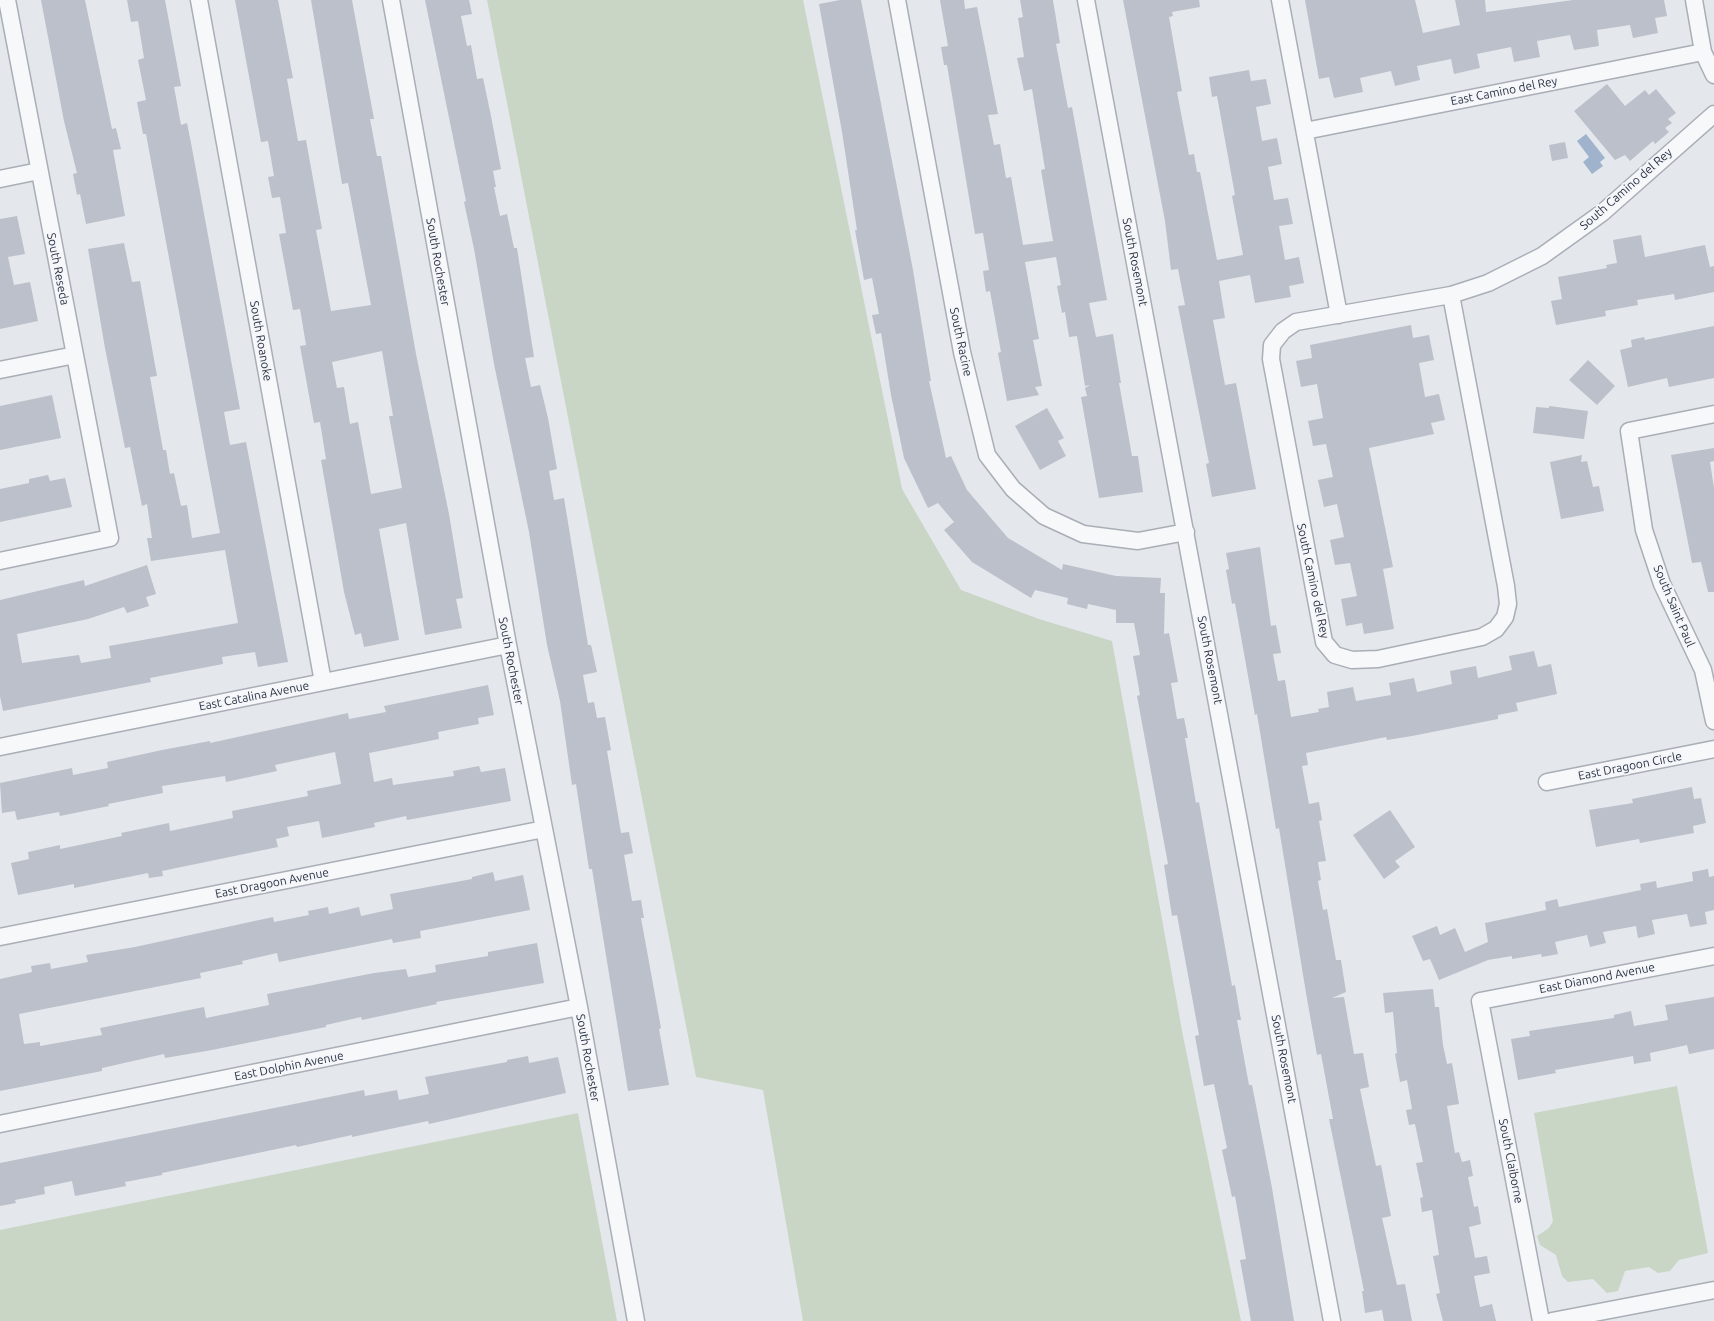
<!DOCTYPE html>
<html>
<head>
<meta charset="utf-8">
<style>
	body { margin:0 }
	canvas { display:block; background:#e4e7ec }
</style>
</head>
<body>
<canvas width="1714" height="1321"></canvas>
<script>
const ctx = document.querySelector('canvas').getContext('2d');
ctx.lineJoin = 'round';
function fillPath(path, color) {
  ctx.fillStyle = color;
  ctx.fill(path, 'evenodd');
}
function poly(rows) {
  const path = new Path2D();
  for (const r of rows) {
    path.moveTo(r[0], r[1]);
    for (let i = 2; i < r.length; i += 2) path.lineTo(r[i], r[i + 1]);
  }
  return path;
}
function strokePath(path, color, width, dash) {
  ctx.strokeStyle = color;
  ctx.lineWidth = width;
  ctx.lineCap = dash ? 'butt' : 'round';
  ctx.setLineDash(dash || []);
  ctx.stroke(path);
}
function label(font, color, halo, rows, align = 'center') {
  ctx.font = font + ' Ubuntu,sans-serif';
  ctx.lineWidth = 4;
  ctx.setLineDash([]);
  ctx.textBaseline = 'middle';
  ctx.strokeStyle = halo;
  ctx.fillStyle = color;
  for (const [text, x, y, turn = 0] of rows) {
    ctx.save();
    ctx.translate(x, y);
    ctx.rotate((+turn || 0) * Math.PI / 180);
    ctx.textAlign = isNaN(turn) ? turn : align;
    if (halo) ctx.strokeText(text, 0, 0);
    ctx.fillText(text, 0, 0);
    ctx.restore();
  }
}
fillPath(poly([
	[487,0,803,0,902,489,961,590,1039,619,1112,641,1183,1036,1241,1321,803,1321,763,1090,696,1077],
	[1677,1086,1708,1253,1679,1260,1670,1271,1658,1273,1649,1267,1625,1271,1618,1291,1607,1293,1593,1279,1568,1282,1562,1276,1556,1255,1540,1245,1537,1236,1549,1228,1553,1221,1534,1113],
	[578,1113,617,1321,0,1321,0,1230]
]), '#c9d6c5');
fillPath(poly([
	[1586,134,1605,158,1600,162,1603,166,1592,174,1583,162,1589,157,1577,141]
]), '#9fb4cc');
fillPath(poly([
	[41,0,85,0,112,129,116,128,121,149,113,150,125,216,86,224,80,194,77,195,73,174,77,173,64,121],
	[127,0,165,0,181,86,174,87,181,125,187,123,191,143,240,409,224,412,230,445,246,442,288,662,258,667,255,652,222,657,223,664,150,678,151,682,3,711,0,696,0,600,84,580,85,586,147,565,156,594,146,597,149,606,127,613,124,607,88,619,17,634,22,663,79,655,81,663,111,658,109,646,238,623,225,550,151,561,147,538,152,538,147,504,142,506,130,447,125,448,105,348,88,249,124,243,132,282,140,281,157,376,150,377,163,450,166,450,170,474,174,473,181,506,187,505,192,538,220,533,146,134,143,134,137,102,146,100,138,60,144,58,138,21,131,22],
	[235,0,278,0,293,78,287,79,298,141,306,140,322,229,316,230,331,311,371,305,348,183,342,184,311,0,352,0,374,119,370,119,377,156,381,156,416,354,449,514,463,598,456,599,462,628,425,635,406,523,379,529,399,640,364,647,361,633,355,635,344,592,321,460,326,459,320,422,314,423,300,346,306,345,300,309,293,310,279,234,286,233,280,197,272,198,268,177,274,176,268,141,261,142],
	[382,351,393,416,389,416,402,488,371,494,358,422,350,424,344,387,337,388,332,362],
	[425,0,469,0,472,14,461,16,467,46,471,45,477,79,483,78,491,116,501,169,493,171,496,187,494,187,500,216,507,214,514,248,517,248,534,357,525,358,531,387,540,385,548,418,557,469,549,471,554,500,564,498,588,645,591,645,597,672,583,675,588,703,594,702,597,718,605,717,611,750,607,751,621,833,629,832,633,853,624,855,632,901,641,900,644,918,641,918,661,1028,659,1029,669,1085,628,1091,592,869,589,869,576,784,572,785,560,701,547,645,529,532,494,364,474,249,464,202,466,201],
	[840,0,861,0,913,270,931,381,929,381,946,458,951,456,967,490,1008,538,1062,570,1063,564,1116,576,1161,578,1160,593,1165,593,1164,634,1169,633,1178,682,1171,683,1177,719,1184,718,1188,738,1185,738,1196,803,1199,802,1232,986,1235,985,1241,1020,1237,1020,1249,1085,1252,1085,1272,1188,1294,1321,1251,1321,1240,1260,1246,1259,1235,1196,1232,1197,1222,1150,1227,1148,1214,1084,1204,1086,1195,1036,1199,1035,1177,915,1172,916,1164,865,1168,864,1137,696,1140,695,1133,656,1140,655,1134,623,1116,623,1116,610,1088,604,1087,609,1067,604,1068,598,1035,590,1031,598,972,562,944,530,954,522,938,503,928,508,904,458,891,395,881,333,876,334,872,315,879,314,872,278,864,280,855,230,857,230,842,132,819,4],
	[940,0,964,0,965,9,977,7,998,114,988,115,994,145,1000,144,1006,178,1011,177,1023,245,1053,241,1041,170,1045,169,1032,89,1024,91,1017,58,1024,57,1018,18,1023,17,1020,0,1053,0,1060,43,1056,44,1068,108,1072,107,1107,300,1089,303,1096,337,1113,334,1121,383,1119,383,1132,456,1138,456,1143,492,1099,498,1081,397,1087,396,1085,388,1090,385,1085,386,1077,336,1069,337,1065,312,1062,313,1057,286,1061,285,1056,257,1025,262,1039,339,1033,340,1042,386,1035,387,1039,395,1007,401,998,353,1001,352,990,291,986,292,983,271,989,270,983,233,975,234,947,65,944,65,941,47,948,46],
	[1123,0,1199,0,1200,7,1172,12,1173,16,1169,17,1182,91,1177,92,1189,155,1194,154,1197,172,1200,172,1217,260,1243,255,1232,196,1235,195,1217,96,1212,97,1209,77,1249,70,1251,81,1266,79,1271,104,1256,107,1262,141,1277,138,1282,164,1268,167,1274,200,1288,198,1293,224,1279,226,1285,260,1299,257,1304,283,1289,286,1291,297,1255,303,1250,275,1219,281,1225,318,1213,320,1225,385,1236,383,1256,489,1212,497,1206,464,1209,463,1178,306,1185,305,1178,269,1171,270,1165,221],
	[1305,0,1415,0,1423,33,1460,25,1455,0,1485,0,1486,12,1573,0,1664,0,1667,16,1655,18,1658,33,1633,38,1630,25,1597,30,1599,46,1574,50,1570,35,1537,41,1540,57,1514,62,1511,47,1477,54,1480,68,1454,74,1451,59,1417,66,1420,80,1395,86,1391,71,1360,78,1363,92,1334,98,1329,77,1319,79],
	[1607,84,1625,106,1645,90,1649,95,1656,89,1676,113,1668,119,1672,123,1665,128,1669,132,1655,144,1653,141,1630,161,1625,155,1615,160,1574,111],
	[1565,142,1568,158,1552,161,1549,145],
	[17,216,25,254,8,257,14,285,30,282,38,321,0,329,0,219],
	[1641,235,1645,257,1705,245,1710,267,1714,266,1714,292,1675,300,1674,294,1637,300,1638,305,1605,311,1606,316,1556,325,1551,301,1562,299,1558,277,1607,268,1606,265,1617,263,1613,240],
	[1411,325,1413,338,1429,335,1434,360,1419,363,1425,397,1439,394,1445,420,1431,423,1434,434,1369,448,1393,567,1383,569,1394,629,1364,634,1362,623,1346,626,1341,599,1357,596,1350,563,1335,565,1330,540,1344,537,1337,504,1324,507,1318,480,1333,477,1326,444,1313,446,1308,421,1323,418,1317,384,1301,387,1296,361,1312,358,1310,345],
	[1714,326,1714,378,1669,387,1667,378,1628,387,1620,350,1632,347,1631,340,1644,337,1645,340],
	[1588,360,1615,386,1597,405,1569,380],
	[52,395,61,438,0,450,0,406],
	[1549,406,1588,411,1584,439,1533,433,1536,407,1549,408],
	[1047,408,1064,438,1058,441,1066,456,1040,470,1015,426],
	[1714,448,1714,461,1710,462,1714,488,1714,592,1708,592,1701,562,1692,563,1671,455],
	[1582,455,1581,462,1587,461,1593,487,1599,486,1604,511,1561,519,1550,462],
	[48,475,50,481,65,478,72,507,0,522,0,489,29,483,29,479],
	[1260,547,1271,626,1276,625,1281,653,1273,654,1278,681,1285,680,1291,717,1319,712,1318,709,1329,707,1327,692,1353,687,1356,701,1391,695,1389,683,1414,678,1417,692,1452,684,1450,671,1476,666,1478,678,1512,670,1509,656,1534,651,1538,667,1551,664,1557,694,1516,703,1518,711,1498,715,1498,719,1412,736,1387,740,1386,737,1306,753,1308,765,1302,766,1309,804,1319,802,1322,820,1319,821,1326,861,1318,862,1321,880,1318,881,1323,910,1327,909,1336,960,1341,960,1346,992,1332,998,1344,997,1354,1054,1363,1053,1369,1087,1360,1089,1376,1166,1381,1165,1391,1216,1382,1218,1397,1285,1405,1284,1412,1321,1384,1321,1382,1310,1365,1313,1362,1291,1364,1291,1329,1119,1333,1119,1321,1054,1317,1055,1307,999,1279,828,1276,829,1257,714,1255,715,1235,603,1232,604,1226,570,1229,569,1226,553],
	[488,685,494,715,478,718,479,724,438,732,439,739,369,753,374,782,392,778,393,785,454,776,453,771,479,766,481,772,505,768,511,801,407,820,406,816,374,823,375,827,322,838,319,821,287,827,289,836,276,839,278,847,162,871,163,876,149,878,148,873,74,888,74,884,18,895,11,863,29,859,28,852,60,845,60,849,122,836,121,833,169,823,170,831,233,818,232,811,308,796,307,791,341,784,335,752,275,765,277,771,226,782,225,776,162,786,163,793,108,804,109,806,60,816,59,812,17,820,15,811,2,813,0,783,72,768,73,775,108,768,107,762,162,750,210,741,210,743,348,713,349,719,386,712,384,706],
	[1692,787,1694,799,1701,798,1706,823,1693,826,1694,833,1640,843,1639,839,1596,847,1589,810,1633,803,1632,799],
	[1390,810,1415,847,1395,861,1400,867,1384,879,1353,835],
	[1708,869,1709,877,1714,876,1714,910,1705,912,1707,924,1690,927,1687,914,1652,920,1655,934,1638,938,1636,926,1603,932,1606,943,1590,947,1587,935,1555,942,1558,954,1542,957,1541,954,1512,959,1512,956,1488,960,1439,980,1430,959,1423,961,1412,936,1437,926,1440,935,1455,928,1465,952,1488,942,1485,923,1546,910,1545,902,1557,899,1559,907,1641,890,1640,884,1656,881,1657,888,1693,881,1692,872],
	[493,872,495,881,523,875,530,910,420,931,421,938,393,943,392,939,279,962,277,953,242,961,243,964,200,973,201,978,19,1014,24,1044,40,1042,40,1046,102,1035,100,1028,204,1007,206,1018,269,1005,267,994,374,973,406,969,408,977,436,972,435,965,488,956,488,952,537,943,544,983,436,1002,437,1004,362,1020,361,1017,326,1025,326,1027,212,1050,165,1058,164,1054,102,1068,102,1071,0,1091,0,979,32,972,31,966,50,963,51,969,88,962,86,955,135,947,273,917,274,922,309,915,308,911,328,907,329,914,359,907,361,916,393,909,390,894,472,879,472,877],
	[1433,989,1435,1007,1439,1007,1443,1045,1447,1064,1452,1063,1459,1104,1447,1106,1455,1153,1459,1152,1462,1162,1470,1160,1473,1176,1468,1177,1474,1207,1478,1206,1481,1224,1469,1227,1475,1258,1487,1256,1490,1273,1474,1276,1480,1307,1492,1304,1496,1321,1443,1321,1436,1294,1440,1293,1433,1256,1439,1255,1432,1210,1422,1212,1420,1198,1423,1197,1416,1163,1423,1162,1415,1124,1409,1125,1406,1110,1412,1109,1407,1080,1400,1082,1395,1054,1397,1053,1393,1012,1385,1013,1383,993],
	[1714,997,1714,1049,1689,1054,1687,1045,1650,1053,1651,1061,1634,1064,1633,1056,1555,1070,1556,1073,1518,1080,1511,1039,1530,1036,1529,1031,1614,1018,1614,1015,1631,1011,1634,1026,1668,1020,1665,1005],
	[528,1056,529,1063,558,1057,566,1093,429,1124,428,1121,352,1137,352,1135,297,1147,296,1145,162,1173,162,1175,125,1182,126,1186,75,1196,72,1181,44,1187,45,1194,15,1200,16,1203,0,1206,0,1163,364,1090,365,1096,397,1090,399,1100,429,1094,425,1077,507,1062,507,1060]
]), '#bbc0ca');
const minor = poly([
	[199,0,323,682],
	[391,0,508,645,579,1007,636,1321],
	[897,0,962,352,987,455,1013,489,1044,516,1083,534,1138,541,1186,532],
	[1086,0,1332,1321],
	[1280,0,1339,315],
	[1694,0,1703,52,1714,75],
	[1305,131,1703,52],
	[0,179,39,171],
	[1451,295,1506,586,1508,604,1505,617,1496,629,1482,637,1378,659,1352,660,1335,655,1324,642,1271,359,1272,345,1283,331,1296,322,1451,295,1488,283,1542,256,1602,213,1714,114],
	[0,370,75,355],
	[1714,414,1629,431,1644,530,1662,584,1703,670,1714,721],
	[0,561,110,538,7,0],
	[0,747,508,645],
	[1547,782,1714,749],
	[0,937,544,829],
	[0,1124,579,1007],
	[1541,1321,1480,1001,1714,956],
	[1552,1321,1714,1290]
]);
strokePath(minor, '#a9aeb7', 19);
strokePath(minor, '#f7f8fa', 16);
label('12px', '#2b3445', '#f4f6f9', [
	["East Camino del Rey",1504,91,-11],
	["South Camino del Rey",1626,189,-41],
	["South Rochester",438,262,80],
	["South Rosemont",1135,262,79],
	["South Reseda",58,269,79],
	["South Roanoke",261,341,80],
	["South Racine",961,342,78],
	["South Camino del Rey",1313,581,78],
	["South Saint Paul",1674,606,67],
	["South Rosemont",1210,660,79],
	["South Rochester",511,661,79],
	["East Catalina Avenue",254,696,-11],
	["East Dragoon Circle",1630,766,-11],
	["East Dragoon Avenue",272,883,-11],
	["East Diamond Avenue",1597,978,-11],
	["South Rochester",588,1058,80],
	["South Rosemont",1284,1059,79],
	["East Dolphin Avenue",289,1066,-11],
	["South Claiborne",1511,1161,79]
]);
</script>
</body>
</html>
